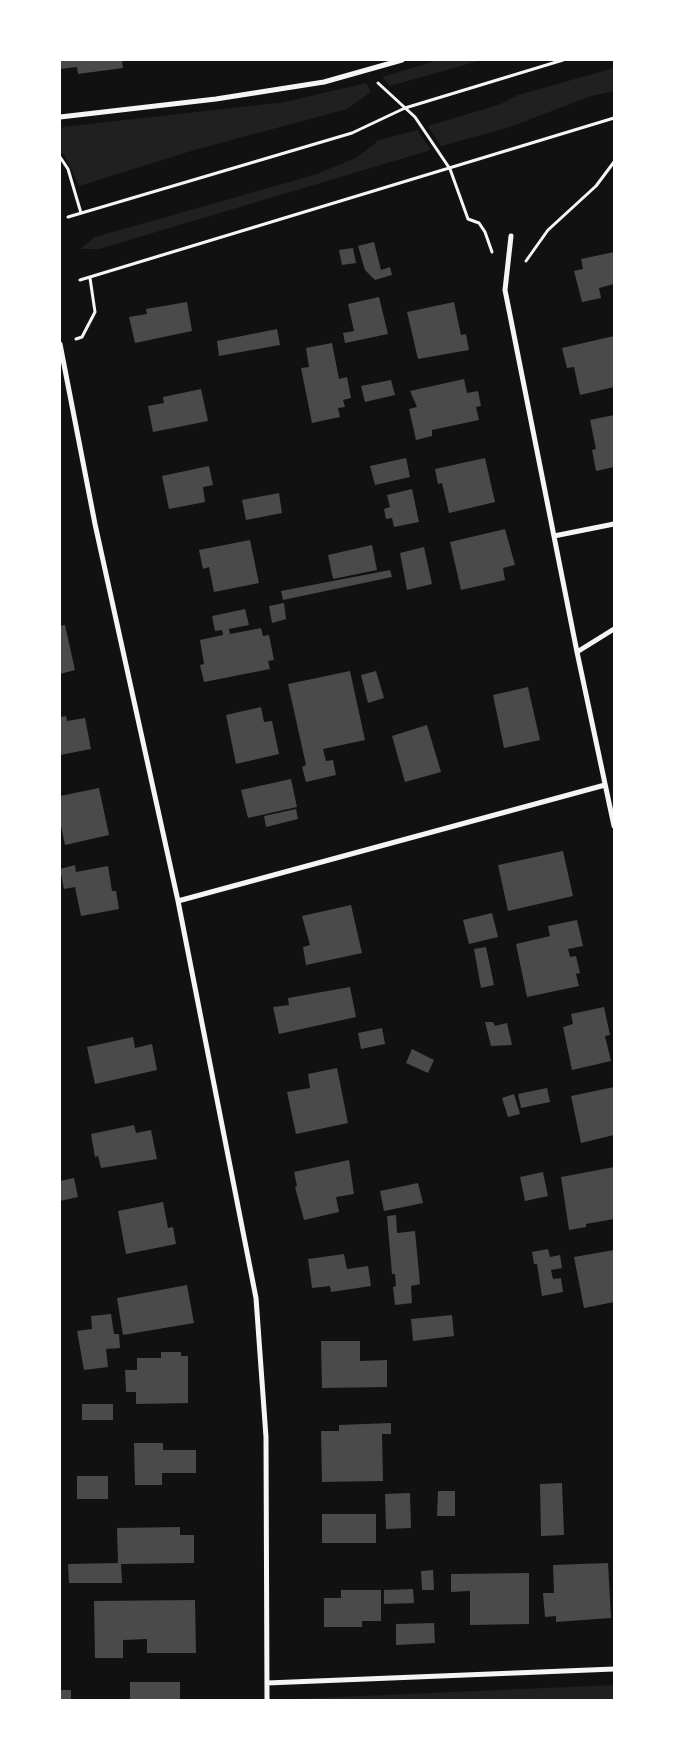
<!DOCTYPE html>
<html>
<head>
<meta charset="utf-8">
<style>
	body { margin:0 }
	#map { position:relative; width:674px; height:1760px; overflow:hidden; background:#111; font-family:"Exo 2",sans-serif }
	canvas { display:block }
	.frame { position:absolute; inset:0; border:61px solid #fff; pointer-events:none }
</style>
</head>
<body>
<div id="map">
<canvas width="674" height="1760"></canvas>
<div class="frame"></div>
</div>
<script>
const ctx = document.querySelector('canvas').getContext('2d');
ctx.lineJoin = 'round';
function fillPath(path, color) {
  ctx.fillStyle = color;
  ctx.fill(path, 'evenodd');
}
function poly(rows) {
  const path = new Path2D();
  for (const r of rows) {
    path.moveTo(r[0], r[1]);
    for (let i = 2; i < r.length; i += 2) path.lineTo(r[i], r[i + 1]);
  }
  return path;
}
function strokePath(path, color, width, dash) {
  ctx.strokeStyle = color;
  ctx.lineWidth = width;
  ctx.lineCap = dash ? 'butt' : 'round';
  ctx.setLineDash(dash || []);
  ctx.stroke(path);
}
fillPath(poly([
	[438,60,482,60,390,86,382,77],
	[614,68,614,91,591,96,510,127,441,146,428,126,501,104,518,95],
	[366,83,371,92,347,109,191,151,79,186,64,154,60,153,60,129,63,127,285,102],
	[417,130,431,150,99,249,80,249,95,237,314,175,356,158,379,140],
	[614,1685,614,1700,294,1700,294,1699]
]), '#202020');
fillPath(poly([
	[60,60,122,60,123,68,78,74,77,67,60,69],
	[374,242,381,270,390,267,392,275,375,280,365,270,358,246],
	[353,248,356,263,342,265,339,250],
	[614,252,614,284,599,288,601,298,582,302,574,271,583,269,581,259],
	[379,297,388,334,345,343,343,333,354,331,348,304],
	[187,302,192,331,135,343,129,317,147,314,146,309],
	[454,302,461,335,466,334,469,350,418,359,407,312],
	[277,329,280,345,219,356,217,341],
	[614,336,614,387,580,395,574,367,567,368,562,348],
	[332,343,339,379,347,377,351,398,343,400,345,407,338,408,340,417,312,423,301,368,309,367,306,348],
	[464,379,467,393,478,391,481,406,476,407,479,420,432,430,432,436,416,440,409,409,417,407,410,391],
	[391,380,395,395,365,402,361,386],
	[201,389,208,421,153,432,148,406,164,403,163,397],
	[614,415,614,467,596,471,592,450,596,449,590,420],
	[406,458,410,477,375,485,370,466],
	[485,458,495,502,449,513,442,483,438,484,435,469],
	[209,466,213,485,203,487,205,502,169,509,162,476],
	[412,489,419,522,394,527,392,518,386,519,384,509,390,507,387,495],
	[279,493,282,513,246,520,242,500],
	[505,529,515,565,503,568,505,580,461,590,450,542],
	[250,540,259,583,214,592,209,567,203,569,199,550],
	[372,545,377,570,333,579,328,555],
	[424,547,432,584,407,590,400,553],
	[390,570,392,577,283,600,281,591],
	[284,603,286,619,272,623,269,606],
	[245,609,249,625,229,629,230,634,261,628,263,636,269,635,274,660,268,661,270,669,204,682,200,665,204,664,200,640,223,635,222,630,215,631,212,616],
	[65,625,75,670,60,674,60,626],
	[350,671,365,740,323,749,326,761,333,760,336,775,306,782,302,767,306,765,288,684],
	[376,671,384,698,368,703,361,675],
	[528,687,540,740,504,748,493,695],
	[261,707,264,722,272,721,279,754,236,764,226,715],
	[66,716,67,721,85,718,91,749,60,755,60,717],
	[427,725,441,772,405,782,392,736],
	[291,779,297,807,248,818,241,790],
	[99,788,109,835,65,845,60,821,60,796],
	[296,809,298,819,266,827,264,816],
	[563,851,573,896,508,911,498,865],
	[75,865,76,872,108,866,112,891,116,891,119,909,81,916,75,887,64,889,60,869],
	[351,905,362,953,306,965,303,947,310,945,302,916],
	[492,913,498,937,469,944,463,920],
	[577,920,583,946,568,949,570,957,576,956,580,973,576,974,579,986,527,997,516,944,550,936,548,926],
	[486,947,494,985,481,988,474,949],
	[350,987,356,1017,279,1034,273,1007,289,1005,288,998],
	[604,1007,610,1035,605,1036,611,1061,572,1070,563,1027,573,1024,571,1014],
	[485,1022,493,1022,495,1026,507,1023,512,1045,491,1046],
	[382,1028,385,1044,361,1049,358,1033],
	[133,1037,135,1048,152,1044,157,1070,95,1084,87,1047],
	[412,1049,434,1060,428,1073,406,1063],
	[337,1068,348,1123,296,1134,287,1092,310,1088,308,1074],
	[614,1087,614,1135,581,1143,571,1096],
	[547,1088,550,1102,521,1108,518,1094],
	[514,1094,520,1114,508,1117,502,1098],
	[134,1125,136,1133,151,1130,157,1159,101,1168,98,1156,95,1157,91,1134],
	[349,1160,354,1194,336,1197,339,1212,304,1220,295,1187,297,1186,294,1172],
	[614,1167,614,1219,586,1224,586,1227,569,1230,561,1177],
	[543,1172,548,1196,525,1201,520,1177],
	[74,1178,78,1197,60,1201,60,1181],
	[418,1183,423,1203,384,1211,380,1191],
	[163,1202,168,1228,173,1227,176,1244,126,1254,118,1211],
	[396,1215,397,1233,415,1231,420,1284,411,1286,412,1303,395,1305,393,1287,396,1286,395,1274,392,1274,387,1216],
	[548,1249,550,1257,560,1255,562,1268,551,1270,553,1279,561,1278,563,1292,542,1296,537,1264,534,1264,532,1252],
	[614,1250,614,1302,584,1308,574,1257],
	[344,1254,347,1269,368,1266,371,1286,331,1292,330,1286,312,1288,308,1259],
	[187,1285,194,1323,123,1335,117,1298],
	[111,1314,114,1334,119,1334,120,1348,106,1349,108,1367,84,1370,77,1331,92,1329,91,1316],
	[452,1315,454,1336,413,1341,411,1319],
	[321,1341,360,1341,360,1361,387,1360,387,1387,322,1388],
	[161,1352,181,1352,181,1356,188,1356,188,1403,136,1404,136,1392,126,1392,125,1370,137,1370,137,1358,161,1358],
	[82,1404,113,1404,113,1420,82,1420],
	[391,1423,391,1434,382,1434,383,1481,322,1482,321,1431,339,1431,339,1425],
	[134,1443,163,1443,163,1450,196,1450,196,1473,162,1473,162,1485,135,1485],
	[77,1476,108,1476,108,1499,77,1499],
	[562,1483,564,1535,541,1536,540,1484],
	[438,1491,455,1491,455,1516,437,1516],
	[410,1493,411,1528,386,1529,385,1494],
	[322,1514,376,1514,376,1543,322,1543],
	[180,1527,180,1535,194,1535,194,1563,121,1564,122,1583,69,1583,68,1564,118,1563,117,1528],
	[608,1563,611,1618,556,1622,556,1616,545,1617,543,1593,554,1593,553,1565],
	[433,1570,434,1590,422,1590,421,1571],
	[529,1573,529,1624,470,1625,470,1591,451,1592,451,1574],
	[413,1589,414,1603,384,1604,384,1590],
	[341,1590,381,1590,381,1621,362,1621,362,1627,324,1627,324,1598,341,1598],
	[195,1600,196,1653,147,1653,147,1639,123,1640,123,1658,95,1658,94,1601],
	[434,1623,435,1643,396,1645,396,1624],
	[130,1682,180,1682,180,1700,130,1700],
	[60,1690,71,1690,71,1700,60,1700]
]), '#4a4a4a');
strokePath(poly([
	[378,83,415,117,450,169,468,219,479,223,485,232,492,252],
	[60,157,68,169,81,213],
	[68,217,352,133,405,108,563,60],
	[526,261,548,230,596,186,614,162],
	[80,280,614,118],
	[76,339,82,337,95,312,90,278]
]), '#f5f5f5', 3);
strokePath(poly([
	[60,117,216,99,324,82,402,60],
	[511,236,505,290,577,652,614,826],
	[60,344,95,524,178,901,256,1298,266,1437,267,1700],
	[554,536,614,524],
	[577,652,614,629],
	[178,901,605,785],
	[267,1683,614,1669]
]), '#f5f5f5', 5);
</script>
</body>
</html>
